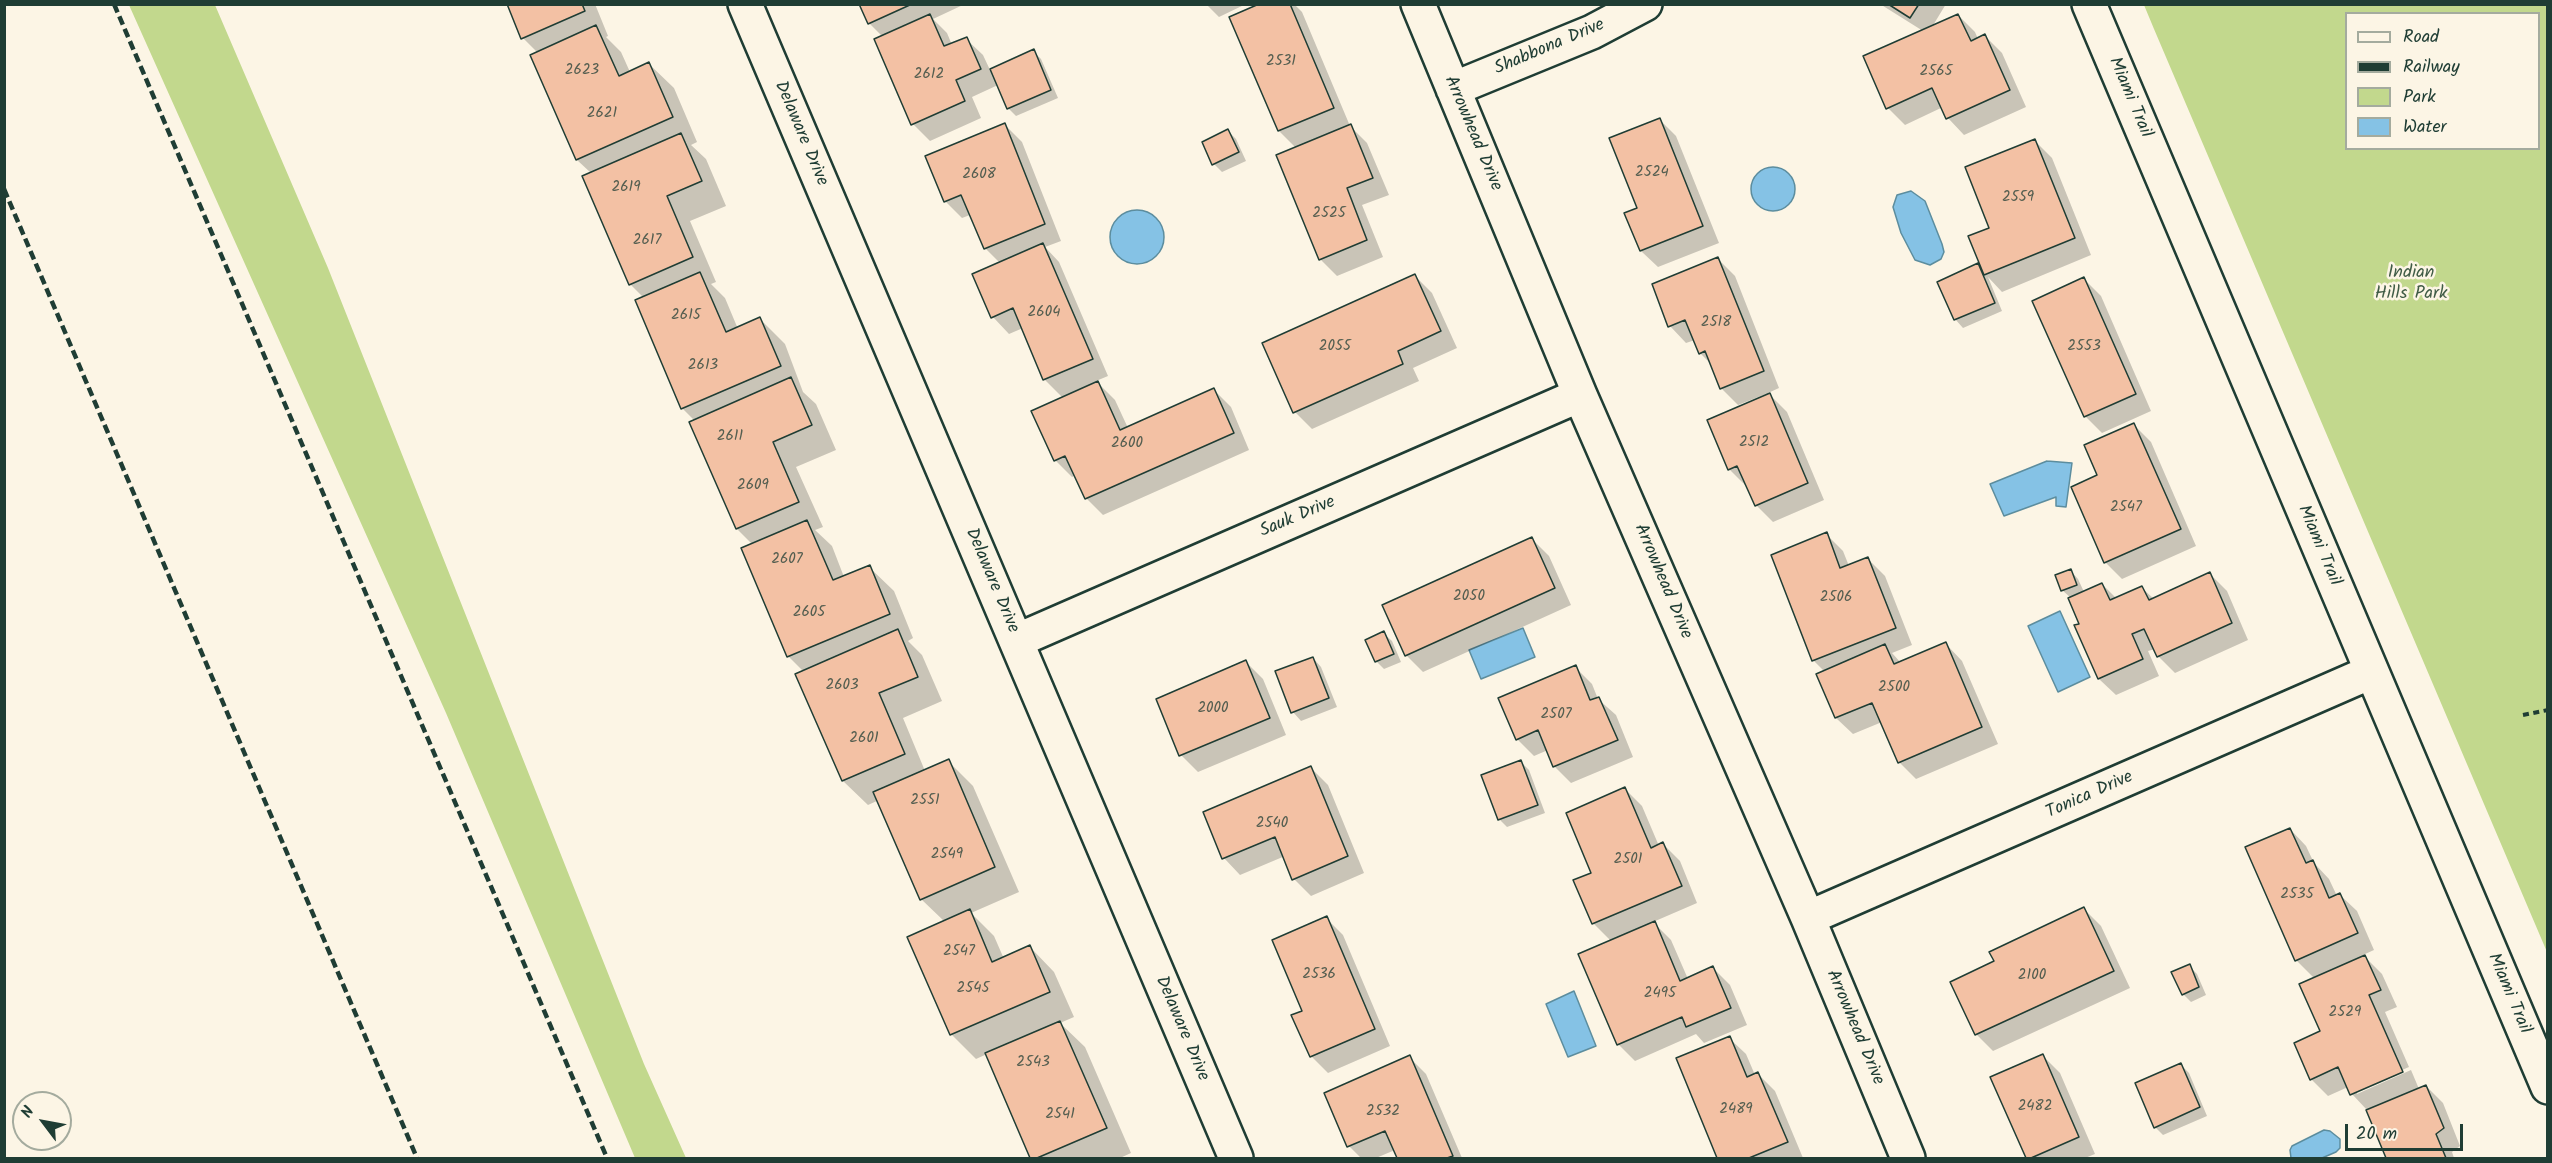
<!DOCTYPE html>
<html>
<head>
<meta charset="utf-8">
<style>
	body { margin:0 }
	#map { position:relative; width:2552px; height:1163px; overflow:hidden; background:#fcf5e5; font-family:Kalam,sans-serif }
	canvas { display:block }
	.frame { position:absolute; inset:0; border:6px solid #1f3d34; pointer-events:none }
	.legend { position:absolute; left:2345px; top:12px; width:195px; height:138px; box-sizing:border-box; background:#fcf5e5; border:2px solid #a4ab9e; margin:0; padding:8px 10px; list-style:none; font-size:18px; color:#1f3d34 }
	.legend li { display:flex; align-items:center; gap:12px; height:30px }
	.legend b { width:30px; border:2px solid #a4ab9e }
	.north { position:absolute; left:12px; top:1091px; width:60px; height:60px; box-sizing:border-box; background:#fcf5e5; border:2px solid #a4ab9e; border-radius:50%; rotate:302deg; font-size:16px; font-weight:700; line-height:24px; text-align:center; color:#1f3d34 }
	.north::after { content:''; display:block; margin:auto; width:21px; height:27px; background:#1f3d34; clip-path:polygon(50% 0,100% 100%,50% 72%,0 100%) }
	.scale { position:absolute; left:2345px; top:1124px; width:118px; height:27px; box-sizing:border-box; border:3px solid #1f3d34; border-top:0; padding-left:8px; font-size:18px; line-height:21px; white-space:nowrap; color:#1f3d34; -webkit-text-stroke:4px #fcf5e5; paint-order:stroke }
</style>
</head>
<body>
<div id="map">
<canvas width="2552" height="1163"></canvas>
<div class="frame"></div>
<ul class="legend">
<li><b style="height:8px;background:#fcf5e5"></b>Road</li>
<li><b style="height:8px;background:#1f3d34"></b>Railway</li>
<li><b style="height:16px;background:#c2d88d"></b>Park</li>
<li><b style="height:16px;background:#85c2e5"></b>Water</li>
</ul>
<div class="north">N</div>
<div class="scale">20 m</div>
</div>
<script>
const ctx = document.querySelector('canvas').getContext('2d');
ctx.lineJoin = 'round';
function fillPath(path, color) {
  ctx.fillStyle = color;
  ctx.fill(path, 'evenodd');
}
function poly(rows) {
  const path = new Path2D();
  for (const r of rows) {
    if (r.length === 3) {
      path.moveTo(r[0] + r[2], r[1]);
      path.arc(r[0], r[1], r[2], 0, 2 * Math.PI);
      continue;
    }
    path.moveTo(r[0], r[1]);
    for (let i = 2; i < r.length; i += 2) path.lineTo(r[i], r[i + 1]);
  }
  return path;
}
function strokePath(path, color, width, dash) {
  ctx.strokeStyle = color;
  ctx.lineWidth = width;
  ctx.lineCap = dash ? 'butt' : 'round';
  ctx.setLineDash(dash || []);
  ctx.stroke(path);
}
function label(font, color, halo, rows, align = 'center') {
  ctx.font = font + ' Kalam,sans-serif';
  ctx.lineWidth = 5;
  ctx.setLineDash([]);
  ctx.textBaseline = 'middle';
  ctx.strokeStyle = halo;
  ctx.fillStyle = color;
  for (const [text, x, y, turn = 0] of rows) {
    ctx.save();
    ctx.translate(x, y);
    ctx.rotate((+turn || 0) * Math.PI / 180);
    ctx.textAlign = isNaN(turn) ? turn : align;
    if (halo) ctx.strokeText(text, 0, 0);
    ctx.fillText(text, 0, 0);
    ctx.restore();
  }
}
fillPath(poly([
	[129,5,215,5,328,268,644,1064,686,1158,635,1158,446,713],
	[2144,5,2547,5,2547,952,2154,29],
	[2346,14,2538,14,2538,148,2346,148]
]), '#c2d88d');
const water = poly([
	[1773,189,22],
	[1911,191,1925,201,1942,244,1944,252,1941,259,1930,265,1915,260,1901,233,1893,207,1897,195,1911,191],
	[1137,237,27],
	[2047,461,2072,463,2066,507,2056,506,2056,497,2004,516,1990,484,2047,461],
	[2060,611,2090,677,2058,692,2028,626,2060,611],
	[1523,628,1535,657,1481,679,1469,650,1523,628],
	[1574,991,1596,1046,1568,1057,1546,1004,1574,991],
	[2324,1130,2330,1131,2340,1139,2340,1148,2336,1152,2322,1158,2291,1158,2290,1150,2292,1146,2324,1130]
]);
fillPath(water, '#85c2e5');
strokePath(water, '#5c8d9e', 1.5);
fillPath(poly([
	[508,4,595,4,608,36,606,37,621,52,630,72,649,64,674,88,697,142,691,145,706,159,726,206,690,221,716,282,711,284,725,298,738,329,760,319,785,344,803,392,816,404,836,450,796,467,823,527,815,530,832,546,844,577,869,567,894,591,913,638,908,641,922,655,942,701,903,718,925,771,948,761,973,786,1019,892,971,913,994,936,1004,959,1030,947,1054,972,1074,1017,1060,1023,1085,1047,1131,1153,1120,1158,1032,1158,987,1054,976,1059,951,1034,945,922,921,899,879,800,868,805,843,781,797,674,804,672,788,656,753,545,737,529,691,423,695,421,682,408,644,298,630,284,591,173,577,160,532,56,538,53,523,38],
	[861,4,965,4,933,19,947,33,952,45,966,39,983,55,990,70,1033,51,1041,59,1058,98,1016,116,1008,108,998,85,972,97,981,118,930,141,913,124,883,37,869,23],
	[1206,4,1246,4,1219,17],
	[1262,4,1294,4,1302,12,1350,126,1367,143,1389,195,1362,205,1383,257,1337,276,1320,259,1296,148,1279,131],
	[1880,4,1946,4,1932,27,1958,15,1975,32,1978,39,1985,36,2002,53,2026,107,1964,135,1948,118,1943,107,1905,125,1888,108,1923,31],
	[1659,119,1676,136,1719,243,1658,267,1641,251,1626,214,1639,208],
	[1005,125,1022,142,1061,241,1045,247,1059,262,1108,376,1096,381,1115,400,1128,428,1214,390,1231,407,1249,450,1103,515,1086,498,1076,475,1072,477,1055,460,1063,398,1045,380,1023,328,1009,334,993,317,1000,263,985,248,970,215,962,218,945,201],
	[1228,131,1236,139,1246,161,1222,172,1214,164],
	[2035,141,2052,158,2091,255,2002,292,1988,277,2002,311,1963,328,1955,319,1978,265,1984,271,1991,228],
	[1718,259,1735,276,1779,388,1768,393,1787,412,1824,500,1773,522,1756,505,1746,486,1729,469,1767,396,1766,394,1738,405,1721,388,1713,366,1700,353,1695,340,1686,343,1670,326],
	[1415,276,1432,293,1457,348,1413,368,1419,381,1312,429,1295,412],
	[2084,279,2101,296,2151,411,2102,433,2085,416],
	[2134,425,2151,442,2196,546,2122,579,2105,562,2099,476],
	[1826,534,1843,551,1849,566,1868,559,1885,576,1912,645,1892,653,1901,663,1946,644,1962,661,1998,744,1916,779,1899,762,1882,722,1853,734,1836,718,1818,675,1825,672,1814,661,1773,556],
	[1532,539,1549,556,1571,605,1423,672,1406,655],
	[2070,570,2078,579,2084,592,2102,584,2117,599,2142,588,2154,599,2210,574,2227,591,2248,640,2175,673,2158,656,2155,649,2148,651,2159,676,2116,695,2099,679,2076,626,2081,625,2071,598,2062,590],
	[1383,633,1392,641,1401,662,1384,669,1376,661],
	[1313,658,1321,667,1337,707,1301,721,1293,712],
	[1246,662,1263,679,1286,735,1198,772,1181,755,1158,700],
	[1575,667,1592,684,1598,699,1616,715,1633,757,1571,783,1554,766,1548,750,1534,756,1517,739],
	[1521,762,1529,770,1545,813,1507,827,1499,819],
	[1311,768,1328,785,1364,873,1311,896,1294,879,1285,856,1240,875,1224,858],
	[1625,789,1642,806,1659,846,1663,844,1680,861,1697,903,1653,922,1671,940,1688,979,1713,968,1730,985,1747,1025,1704,1043,1696,1034,1635,1061,1618,1044,1611,941,1593,923,1593,874],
	[2290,829,2306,846,2314,863,2329,879,2337,896,2340,895,2357,911,2374,950,2363,955,2382,974,2397,1007,2385,1012,2409,1067,2357,1090,2357,1094,2411,1070,2419,1089,2426,1086,2443,1103,2460,1146,2452,1152,2454,1158,2388,1158,2367,1110,2352,1094,2348,1087,2328,1096,2311,1079,2322,1031,2315,979,2296,960,2247,848],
	[2084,909,2101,926,2130,988,1993,1051,1977,1035,1952,983,1996,962],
	[1326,918,1343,935,1390,1046,1328,1073,1311,1056,1304,1011],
	[2189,966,2197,974,2206,995,2191,1002,2183,994],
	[1729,1038,1746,1054,1755,1075,1758,1074,1775,1091,1803,1158,1719,1158,1678,1059],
	[2043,1056,2060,1073,2095,1154,2085,1158,2027,1158,1992,1078],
	[1409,1057,1426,1074,1462,1158,1398,1158,1395,1150,1376,1158,1361,1158,1349,1146,1326,1094],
	[2181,1065,2189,1073,2207,1116,2163,1135,2155,1127]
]), '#0003');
const building = poly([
	[507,4,582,4,585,11,521,39,507,4],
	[859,4,912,4,868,24,859,4],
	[1259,4,1290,4,1334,108,1278,131,1229,17,1259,4],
	[1888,4,1919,4,1910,18,1888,4],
	[930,14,944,46,967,37,981,69,956,80,965,101,911,125,874,39,930,14],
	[1958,14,1971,41,1985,34,2010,90,1946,119,1932,88,1886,109,1863,56,1958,14],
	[596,25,619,76,649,62,673,117,576,160,530,55,596,25],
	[1034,49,1051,90,1007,109,990,69,1034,49],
	[1660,118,1703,226,1640,251,1624,213,1637,208,1609,138,1660,118],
	[1005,123,1045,224,984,249,961,195,944,202,925,156,1005,123],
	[1351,124,1373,178,1347,188,1367,240,1319,260,1276,155,1351,124],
	[1228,129,1239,152,1212,165,1202,142,1228,129],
	[681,133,702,181,667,196,693,257,629,285,582,176,681,133],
	[2035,139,2075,238,1984,275,1968,236,1989,228,1965,167,2035,139],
	[1043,243,1093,359,1043,380,1013,308,991,318,972,274,1043,243],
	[1718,257,1764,371,1720,389,1705,351,1699,354,1685,320,1668,327,1652,284,1718,257],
	[1978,263,1995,303,1954,320,1937,282,1978,263],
	[700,272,726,332,760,317,781,366,681,409,635,300,700,272],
	[1415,274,1441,331,1398,351,1403,364,1293,413,1262,343,1415,274],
	[2084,277,2136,394,2084,417,2032,301,2084,277],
	[791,377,812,425,773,442,799,502,736,529,689,422,791,377],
	[1098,381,1120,430,1214,388,1234,433,1085,499,1065,456,1054,461,1031,411,1098,381],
	[1770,393,1808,483,1755,506,1737,466,1728,470,1707,420,1770,393],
	[2134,423,2181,529,2104,563,2071,487,2097,475,2084,445,2134,423],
	[807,520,833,580,870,565,890,614,787,657,741,548,807,520],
	[1827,532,1840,568,1868,557,1896,628,1812,661,1771,555,1827,532],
	[1532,537,1555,588,1405,656,1382,605,1532,537],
	[2071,569,2077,585,2061,591,2055,575,2071,569],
	[2210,572,2232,623,2157,657,2144,629,2132,634,2143,659,2098,679,2074,625,2079,624,2068,598,2102,583,2110,600,2142,586,2149,600,2210,572],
	[898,629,918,677,879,693,905,754,842,781,795,674,898,629],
	[1384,631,1394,654,1375,662,1365,640,1384,631],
	[1946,642,1982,727,1898,763,1872,703,1835,718,1816,674,1885,644,1894,664,1946,642],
	[1313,657,1329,698,1291,713,1275,671,1313,657],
	[1246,660,1270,718,1179,756,1156,699,1246,660],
	[1576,665,1590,700,1599,697,1618,740,1553,767,1538,730,1516,740,1498,698,1576,665],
	[949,759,995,867,920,900,873,792,949,759],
	[1521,760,1538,805,1498,820,1481,775,1521,760],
	[1311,766,1348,856,1292,880,1275,837,1222,859,1203,812,1311,766],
	[1625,787,1651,848,1663,842,1682,886,1592,924,1573,880,1591,873,1566,813,1625,787],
	[2290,828,2306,863,2313,860,2329,898,2340,893,2358,933,2295,961,2245,847,2290,828],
	[2084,907,2114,971,1975,1035,1950,982,1994,961,1989,952,2084,907],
	[970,909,992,962,1030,945,1050,992,950,1035,907,937,970,909],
	[1327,916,1375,1029,1310,1057,1291,1015,1302,1011,1272,940,1327,916],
	[1655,921,1680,981,1713,966,1731,1008,1686,1027,1682,1017,1617,1045,1578,954,1655,921],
	[2365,955,2381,990,2369,995,2403,1072,2350,1095,2338,1067,2310,1080,2294,1043,2320,1031,2299,984,2365,955],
	[2190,964,2199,987,2182,995,2171,972,2190,964],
	[1060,1021,1107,1128,1037,1158,1030,1158,985,1053,1060,1021],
	[1730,1036,1747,1077,1758,1072,1788,1142,1749,1158,1717,1158,1676,1058,1730,1036],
	[2043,1054,2079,1137,2031,1158,2026,1158,1990,1077,2043,1054],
	[1410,1055,1453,1156,1447,1158,1397,1158,1385,1131,1347,1147,1324,1093,1410,1055],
	[2181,1063,2200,1107,2154,1128,2135,1083,2181,1063],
	[2426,1085,2444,1128,2436,1134,2446,1158,2386,1158,2366,1110,2426,1085]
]);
fillPath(building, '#f3c1a4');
strokePath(building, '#1f3d34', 1.5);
const street = poly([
	[745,4,1236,1158],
	[1418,4,1580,395,1808,918,1908,1158],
	[2089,4,2548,1087],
	[1453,89,1592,32,1645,4],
	[1016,641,1580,395],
	[1808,918,2371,672]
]);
strokePath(street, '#1f3d34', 38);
strokePath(poly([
	[2523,715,2548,710]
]), '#1f3d34', 4, [6, 4.5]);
strokePath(street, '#fcf5e5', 33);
strokePath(poly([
	[114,4,607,1158],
	[4,189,417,1158]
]), '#1f3d34', 4.5, [9, 4.5]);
label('15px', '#545e50', null, [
	["2531",1281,62],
	["2623",582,71],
	["2565",1936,72],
	["2612",929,75],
	["2621",602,114],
	["2524",1652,173],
	["2608",979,175],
	["2619",626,188],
	["2559",2018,198],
	["2525",1329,214],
	["2617",647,241],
	["2604",1044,313],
	["2615",686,316],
	["2518",1716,323],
	["2055",1335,347],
	["2553",2084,347],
	["2613",703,366],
	["2611",730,437],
	["2512",1754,443],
	["2600",1127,444],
	["2609",753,486],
	["2547",2126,508],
	["2607",787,560],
	["2050",1469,597],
	["2506",1836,598],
	["2605",809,613],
	["2603",842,686],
	["2500",1894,688],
	["2000",1213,709],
	["2507",1556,715],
	["2601",864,739],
	["2551",925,801],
	["2540",1272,824],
	["2549",947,855],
	["2501",1628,860],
	["2535",2297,895],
	["2547",959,952],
	["2536",1319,975],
	["2100",2032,976],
	["2545",973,989],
	["2495",1660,994],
	["2529",2345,1013],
	["2543",1033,1063],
	["2482",2035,1107],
	["2489",1736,1110],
	["2532",1383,1112],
	["2541",1060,1115]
]);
label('18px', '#1f3d34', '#fcf5e5', [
	["Shabbona Drive",1550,48,-23],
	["Miami Trail",2129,98,67],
	["Delaware Drive",800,134,67],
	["Arrowhead Drive",1472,134,67],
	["Sauk Drive",1298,518,-23],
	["Miami Trail",2318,546,67],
	["Delaware Drive",991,581,67],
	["Arrowhead Drive",1662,582,67],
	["Tonica Drive",2090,796,-24],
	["Miami Trail",2508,994,67],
	["Arrowhead Drive",1854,1028,67],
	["Delaware Drive",1181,1029,67]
]);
label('18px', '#405c46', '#fcf5e5', [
	["Indian",2411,274],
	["Hills Park",2411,295]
]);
</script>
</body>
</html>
